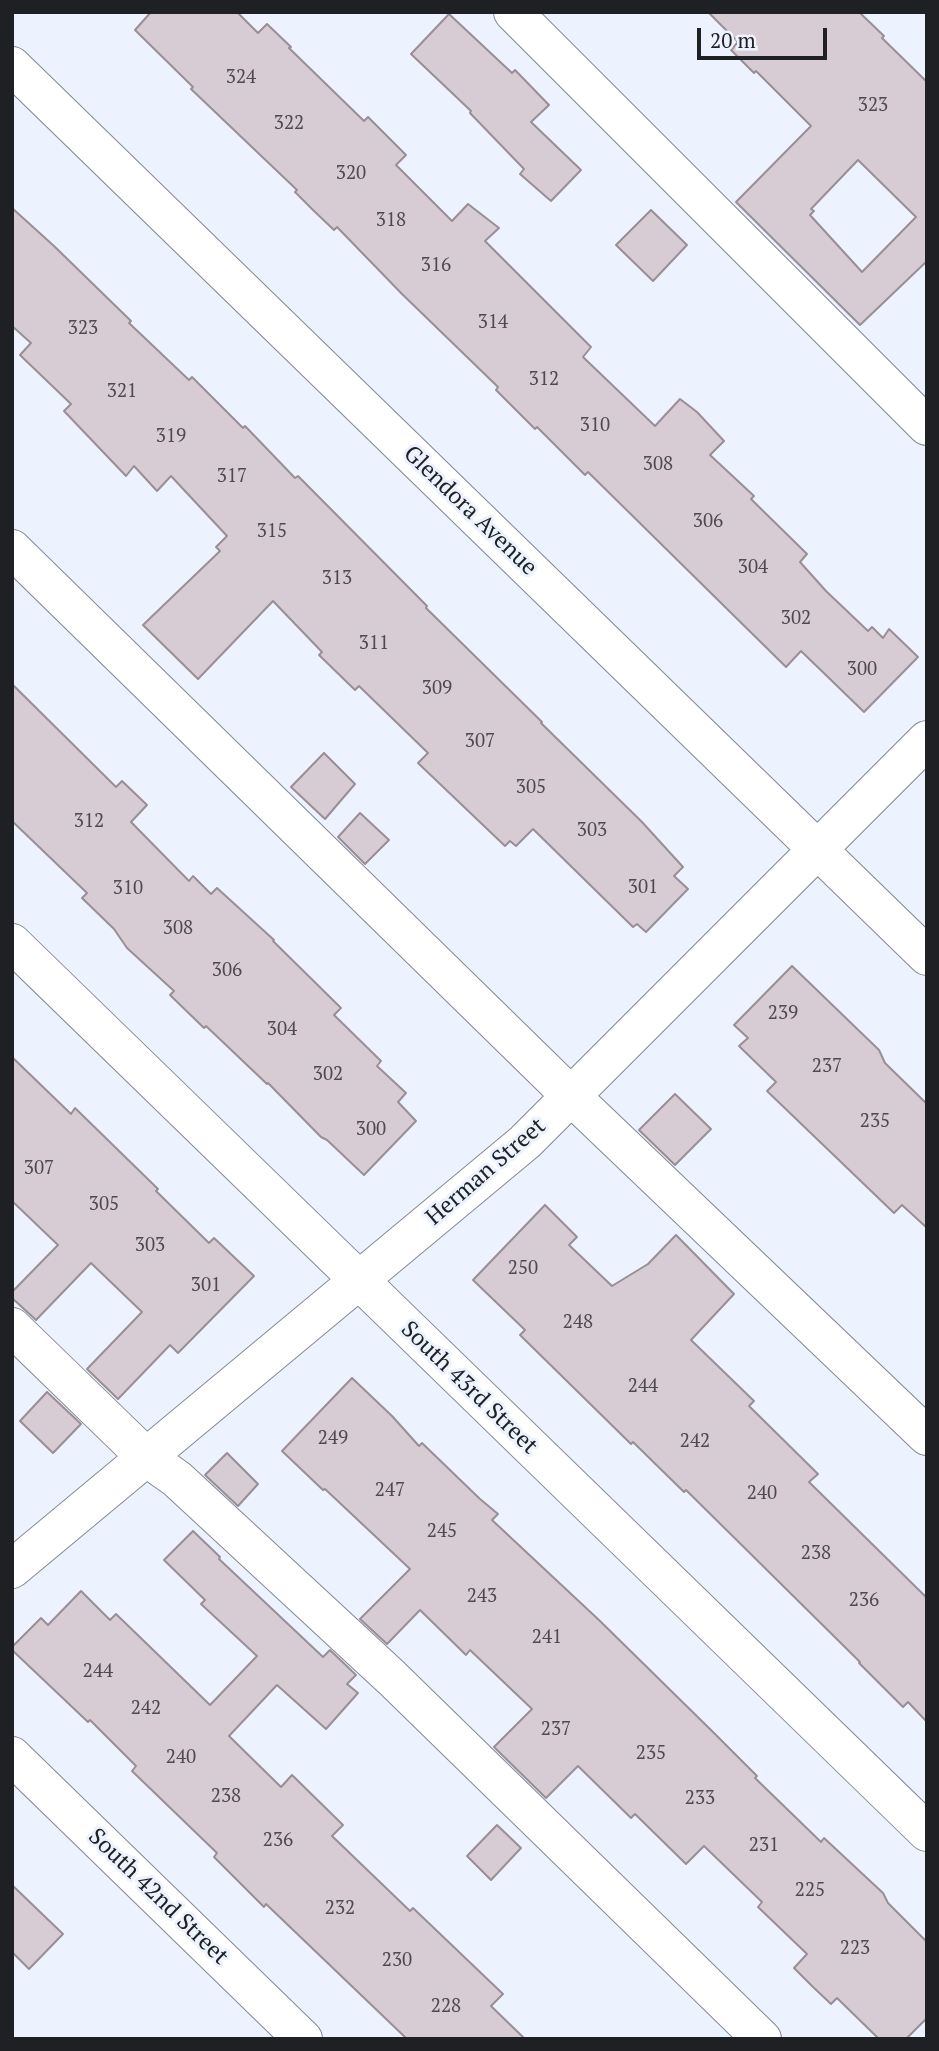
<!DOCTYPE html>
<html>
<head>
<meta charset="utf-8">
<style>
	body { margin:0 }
	#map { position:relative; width:939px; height:2051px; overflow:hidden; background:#edf3fe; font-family:"PT Serif",serif }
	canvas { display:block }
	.frame { position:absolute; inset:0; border:14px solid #1e2024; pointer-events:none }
	.scale { position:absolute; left:697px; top:28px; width:130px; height:32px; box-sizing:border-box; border:4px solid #1e2024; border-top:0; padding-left:9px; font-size:21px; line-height:24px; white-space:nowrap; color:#1e2024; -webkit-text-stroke:5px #edf3fe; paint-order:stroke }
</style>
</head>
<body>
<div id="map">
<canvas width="939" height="2051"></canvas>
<div class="frame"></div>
<div class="scale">20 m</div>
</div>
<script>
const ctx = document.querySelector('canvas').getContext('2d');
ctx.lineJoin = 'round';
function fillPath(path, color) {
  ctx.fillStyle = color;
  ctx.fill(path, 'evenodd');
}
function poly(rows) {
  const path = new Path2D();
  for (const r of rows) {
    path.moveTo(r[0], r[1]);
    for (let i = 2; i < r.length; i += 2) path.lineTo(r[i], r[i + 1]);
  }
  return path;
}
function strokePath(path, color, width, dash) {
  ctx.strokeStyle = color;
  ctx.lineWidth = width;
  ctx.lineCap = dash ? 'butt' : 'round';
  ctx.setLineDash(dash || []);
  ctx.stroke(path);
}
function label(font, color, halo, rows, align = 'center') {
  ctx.font = font + ' "PT Serif",serif';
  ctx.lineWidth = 6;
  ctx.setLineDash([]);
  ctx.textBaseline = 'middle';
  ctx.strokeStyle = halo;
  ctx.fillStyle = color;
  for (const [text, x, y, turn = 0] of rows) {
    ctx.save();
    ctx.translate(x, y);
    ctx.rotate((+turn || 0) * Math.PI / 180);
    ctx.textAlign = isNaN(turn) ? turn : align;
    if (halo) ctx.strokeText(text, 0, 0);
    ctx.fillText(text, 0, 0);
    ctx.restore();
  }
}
const building = poly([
	[151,12,237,12,258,33,267,24,291,47,289,48,364,121,368,117,406,155,396,165,452,221,468,204,499,228,485,241,591,347,583,357,655,426,680,399,697,412,724,441,710,455,754,496,751,499,807,554,800,562,826,591,868,631,872,627,883,638,889,629,918,657,864,712,801,651,786,667,588,472,585,475,537,427,535,429,496,390,498,387,402,294,337,227,334,230,314,211,295,192,297,190,191,89,193,87,135,30,151,12],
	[708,12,859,12,884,36,882,38,927,82,927,261,860,325,736,202,811,126,756,71,754,73,731,50,738,42,708,12],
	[858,160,916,217,862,272,810,215,814,211,811,209,858,160],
	[449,14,512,73,515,70,549,105,531,122,581,170,551,201,520,174,524,169,470,113,471,111,411,54,449,14],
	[12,208,54,246,131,321,129,323,189,380,192,377,243,428,245,426,295,478,298,476,427,606,426,608,542,722,541,723,642,822,683,867,674,876,688,889,646,932,637,924,633,927,533,829,516,846,510,841,505,846,418,763,428,753,359,686,355,690,319,655,322,652,273,601,198,679,143,625,220,551,216,547,227,536,171,476,157,491,134,466,126,476,64,411,71,404,20,355,31,343,12,326,12,208],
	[651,210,687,245,653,281,616,245,651,210],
	[12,684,116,787,122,781,147,805,131,822,189,881,193,876,211,894,217,888,274,940,273,941,341,1008,334,1015,381,1061,377,1066,406,1093,398,1102,416,1121,364,1175,327,1140,321,1137,268,1083,267,1084,206,1026,204,1028,170,995,174,991,127,948,114,929,82,898,87,893,12,821,12,684],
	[324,753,355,784,325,819,291,787,324,753],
	[360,813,389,840,365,864,338,837,360,813],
	[792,966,879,1050,885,1063,927,1104,927,1228,902,1205,894,1213,767,1091,776,1082,739,1046,748,1038,734,1025,792,966],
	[12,1057,71,1114,75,1108,158,1189,156,1191,209,1243,214,1238,254,1276,178,1353,170,1345,118,1399,87,1369,142,1312,91,1263,36,1320,12,1298,12,1292,58,1245,12,1201,12,1057],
	[675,1094,711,1129,675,1165,639,1130,675,1094],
	[545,1205,577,1237,569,1245,612,1286,648,1264,676,1235,734,1294,691,1340,754,1401,749,1406,818,1474,809,1482,927,1598,927,1722,908,1702,903,1707,859,1663,860,1662,686,1490,684,1492,633,1442,631,1444,520,1335,525,1330,473,1280,545,1205],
	[352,1378,392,1416,419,1446,422,1443,480,1499,498,1514,492,1520,600,1621,714,1733,757,1776,755,1778,821,1842,824,1838,883,1893,888,1903,927,1942,927,2018,906,2039,879,2039,837,1998,831,2004,812,1986,794,1968,807,1954,758,1907,762,1902,704,1846,686,1864,635,1814,631,1818,578,1766,546,1798,494,1747,532,1709,470,1650,466,1655,420,1610,387,1644,360,1619,410,1569,325,1489,323,1490,282,1451,352,1378],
	[47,1392,81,1424,53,1453,20,1421,47,1392],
	[227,1453,258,1484,238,1506,205,1475,227,1453],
	[193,1531,220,1557,219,1559,323,1657,330,1650,356,1675,347,1684,358,1693,326,1729,277,1685,229,1736,281,1787,292,1775,343,1825,332,1836,410,1911,413,1908,503,1994,491,2006,525,2039,407,2039,266,1904,264,1907,214,1857,217,1853,132,1771,136,1766,90,1720,88,1722,12,1650,12,1647,41,1618,48,1625,81,1591,110,1620,116,1614,210,1705,257,1656,201,1604,205,1600,164,1560,193,1531],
	[497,1825,521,1848,491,1880,467,1856,497,1825],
	[12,1885,63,1934,29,1969,12,1952,12,1885]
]);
fillPath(building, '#d8ccd4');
strokePath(building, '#998e96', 2);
const minor = poly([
	[513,12,927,426],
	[12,66,927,956],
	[12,549,571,1096,927,1436],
	[12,943,927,1832],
	[12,1327,146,1457,177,1479,392,1678,762,2039],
	[12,1569,525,1142,927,740],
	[12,1756,303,2039]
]);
strokePath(minor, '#848993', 40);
strokePath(minor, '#fff', 38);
label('19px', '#4c4b50', null, [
	["324",241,78],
	["323",873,106],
	["322",289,124],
	["320",351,174],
	["318",391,221],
	["316",436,266],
	["314",493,323],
	["323",83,329],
	["312",544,380],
	["321",122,392],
	["310",595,426],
	["319",171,437],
	["308",658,465],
	["317",232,477],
	["306",708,522],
	["315",272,532],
	["304",753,568],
	["313",337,579],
	["302",796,619],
	["311",374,644],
	["300",862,670],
	["309",437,689],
	["307",480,742],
	["305",531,788],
	["312",89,822],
	["303",592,831],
	["301",643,888],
	["310",128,889],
	["308",178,929],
	["306",227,971],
	["239",783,1014],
	["304",282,1030],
	["237",827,1067],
	["302",328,1075],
	["235",875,1122],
	["300",371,1130],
	["307",39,1169],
	["305",104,1205],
	["303",150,1246],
	["250",523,1269],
	["301",206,1286],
	["248",578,1323],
	["244",643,1387],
	["249",333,1439],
	["242",695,1442],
	["247",390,1491],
	["240",762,1494],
	["245",442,1532],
	["238",816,1554],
	["243",482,1597],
	["236",864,1601],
	["241",547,1638],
	["244",98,1672],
	["242",146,1709],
	["237",556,1730],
	["235",651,1754],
	["240",181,1758],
	["238",226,1797],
	["233",700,1799],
	["236",278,1841],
	["231",764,1846],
	["225",810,1891],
	["232",340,1909],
	["223",855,1949],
	["230",397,1961],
	["228",446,2007]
]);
label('23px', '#1e2024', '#edf3fe', [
	["Glendora Avenue",470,511,44],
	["Herman Street",486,1172,-41],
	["South 43rd Street",469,1388,44],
	["South 42nd Street",158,1897,44]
]);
</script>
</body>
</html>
